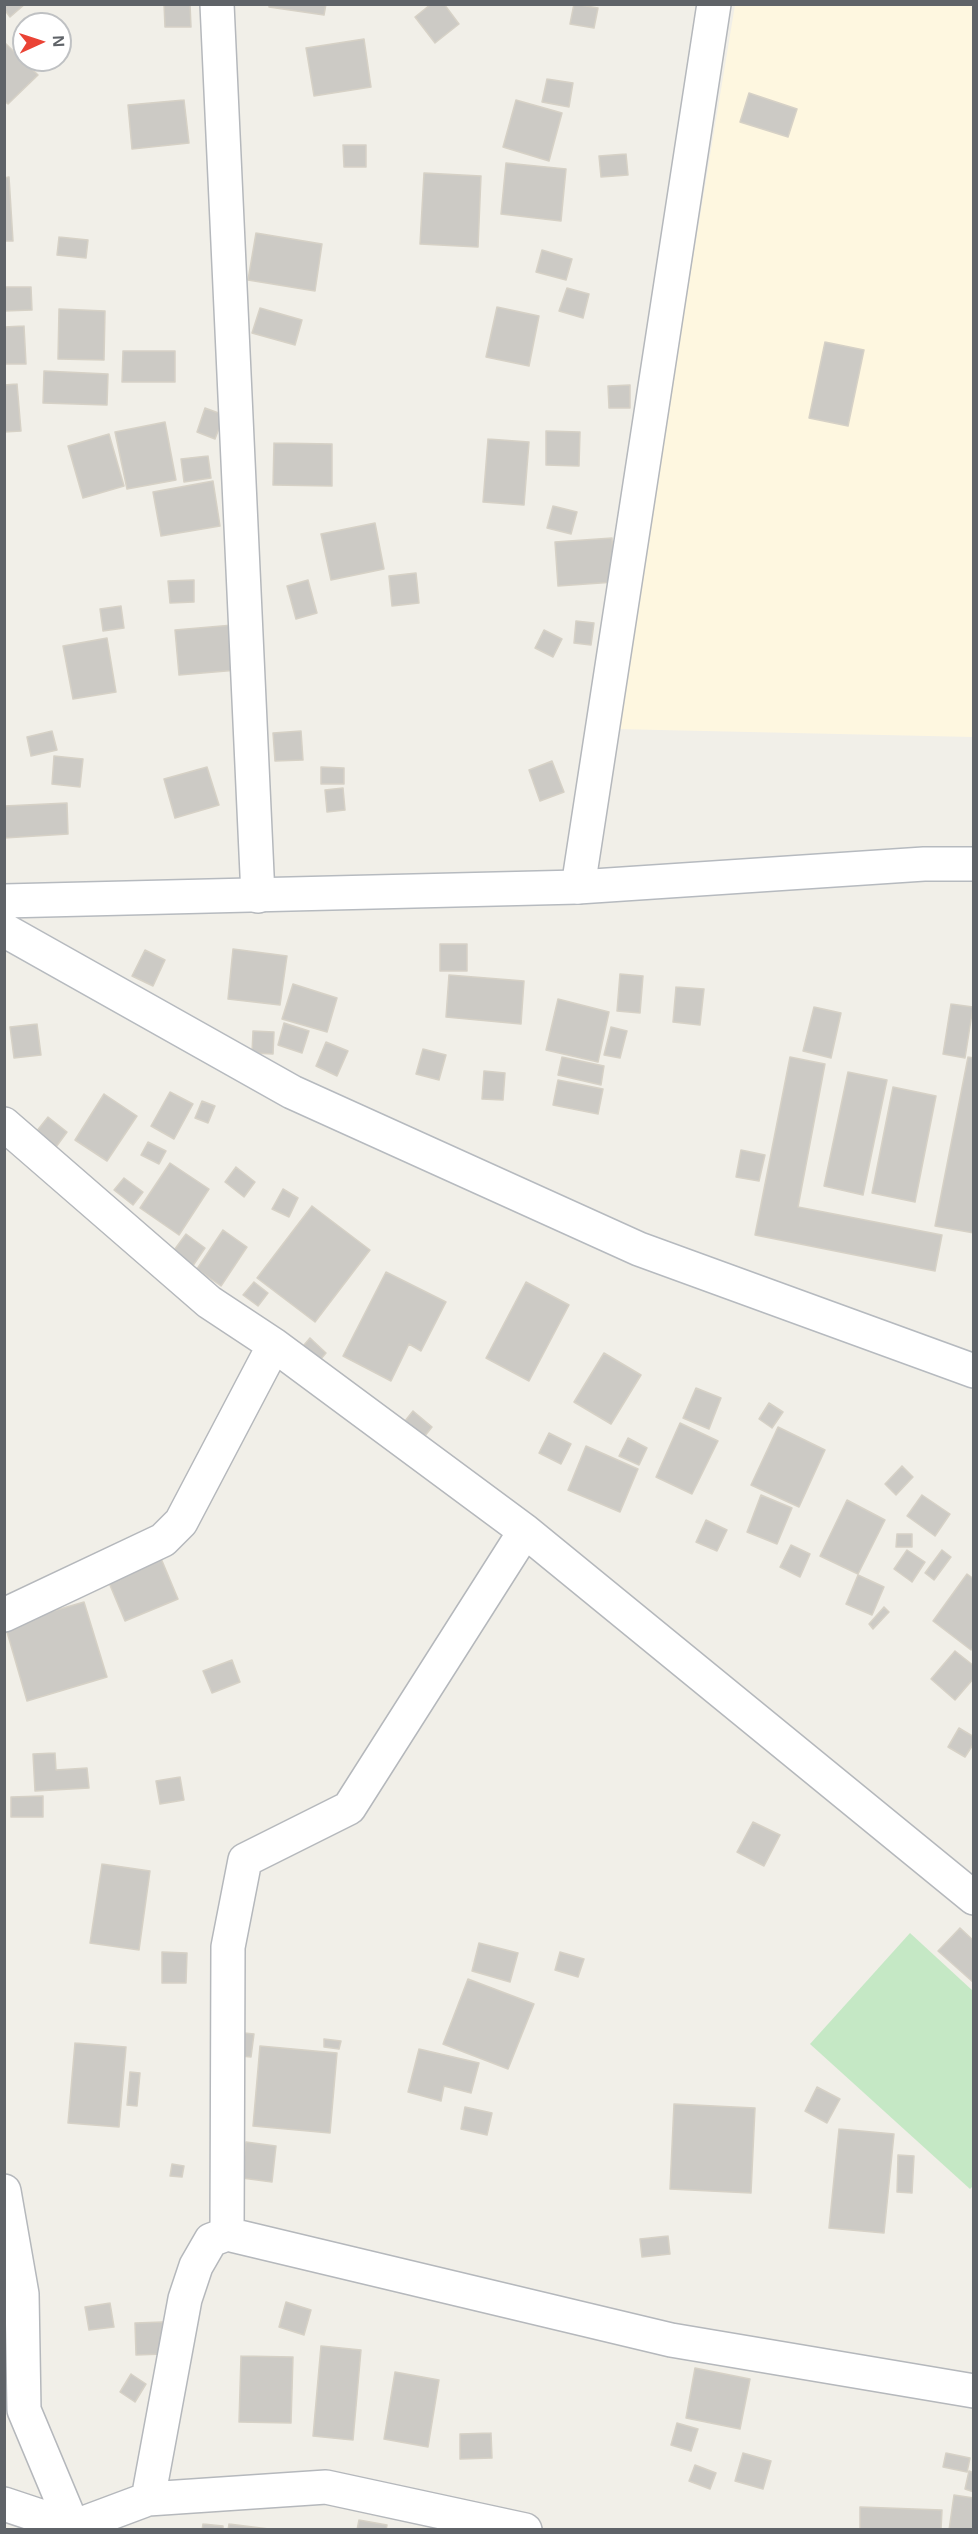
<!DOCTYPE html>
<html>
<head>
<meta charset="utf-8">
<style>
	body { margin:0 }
	#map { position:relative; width:978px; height:2534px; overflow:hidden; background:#f1efe8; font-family:Arial,sans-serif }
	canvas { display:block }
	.frame { position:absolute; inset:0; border:6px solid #5f6368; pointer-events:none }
	.north { position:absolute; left:12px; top:12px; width:60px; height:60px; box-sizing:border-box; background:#fff; border:2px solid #bfc1c3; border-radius:50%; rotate:87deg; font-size:16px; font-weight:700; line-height:24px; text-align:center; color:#5f6368 }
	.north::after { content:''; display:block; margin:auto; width:21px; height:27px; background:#ea4335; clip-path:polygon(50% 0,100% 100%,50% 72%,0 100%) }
</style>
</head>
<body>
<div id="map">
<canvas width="978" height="2534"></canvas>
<div class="frame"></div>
<div class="north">N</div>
</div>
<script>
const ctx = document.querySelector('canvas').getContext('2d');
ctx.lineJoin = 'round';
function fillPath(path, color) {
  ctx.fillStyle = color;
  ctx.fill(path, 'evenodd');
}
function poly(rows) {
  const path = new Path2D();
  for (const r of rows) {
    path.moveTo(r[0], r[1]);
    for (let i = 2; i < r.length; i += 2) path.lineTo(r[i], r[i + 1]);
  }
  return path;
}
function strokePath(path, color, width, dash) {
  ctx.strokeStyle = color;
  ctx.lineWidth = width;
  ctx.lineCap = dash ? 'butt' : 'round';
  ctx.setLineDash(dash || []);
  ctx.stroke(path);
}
fillPath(poly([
	[735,5,973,5,973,737,615,729]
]), '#fef7e0');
fillPath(poly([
	[910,1933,973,1991,974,2185,970,2189,810,2044]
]), '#c5e8c5');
const building = poly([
	[4,4,25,4,10,17,4,9,4,4],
	[164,4,190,4,191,27,165,27,164,4],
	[269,4,326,4,324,15,269,7,269,4],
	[431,4,444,4,459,24,435,43,415,17,431,4],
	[574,4,598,8,594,28,570,24,574,4],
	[364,39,371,87,314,96,306,48,364,39],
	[4,42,38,75,8,104,4,101,4,42],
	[547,79,573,83,569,107,542,102,547,79],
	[749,93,797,109,788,137,740,122,749,93],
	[184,100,189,143,132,149,128,105,184,100],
	[516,100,562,113,549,161,503,147,516,100],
	[343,145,366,145,366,167,344,167,343,145],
	[626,154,628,175,601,177,599,156,626,154],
	[506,163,566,169,561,221,501,214,506,163],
	[424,173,481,176,478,247,420,244,424,173],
	[9,177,13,241,4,241,4,178,9,177],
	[256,233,322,244,315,291,248,280,256,233],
	[59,237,88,240,86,258,57,255,59,237],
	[542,250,572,259,566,280,536,272,542,250],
	[4,287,31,287,32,310,4,311,4,287],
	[567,288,589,294,583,318,559,311,567,288],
	[497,307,539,316,529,366,486,357,497,307],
	[260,308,302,320,295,345,252,333,260,308],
	[59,309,105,311,104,360,58,359,59,309],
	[24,326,26,364,4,364,4,327,24,326],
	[825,342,864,350,848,426,809,418,825,342],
	[123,351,175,351,175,382,122,382,123,351],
	[44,371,108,374,107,405,43,403,44,371],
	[17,384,21,431,4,432,4,385,17,384],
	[630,385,630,408,609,408,608,386,630,385],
	[205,408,224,415,215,439,197,432,205,408],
	[165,422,176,480,127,489,115,432,165,422],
	[546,431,580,432,579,466,546,465,546,431],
	[109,434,124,486,83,498,68,446,109,434],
	[488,439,529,442,524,505,483,502,488,439],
	[274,443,332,444,332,486,273,485,274,443],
	[208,456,211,478,184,482,181,459,208,456],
	[213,481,220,526,161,536,153,492,213,481],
	[553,506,577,512,571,534,547,528,553,506],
	[375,523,384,569,331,580,321,534,375,523],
	[612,538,615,582,558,586,555,542,612,538],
	[416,573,419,603,392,606,389,576,416,573],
	[194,580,194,602,170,603,168,581,194,580],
	[308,580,317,613,296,619,287,586,308,580],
	[121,606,124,628,103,631,100,609,121,606],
	[576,621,594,623,591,645,574,643,576,621],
	[233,625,238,670,179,675,175,630,233,625],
	[544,630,562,639,553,657,535,648,544,630],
	[107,638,116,692,73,699,63,646,107,638],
	[52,731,57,750,31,756,27,737,52,731],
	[301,731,303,760,275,761,273,733,301,731],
	[54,756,83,759,80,787,52,784,54,756],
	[552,761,564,792,540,801,529,770,552,761],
	[207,767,219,805,175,818,164,779,207,767],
	[321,767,344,768,344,784,321,784,321,767],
	[343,788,345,810,327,812,325,790,343,788],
	[67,803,68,834,4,838,4,806,67,803],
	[440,944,467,944,467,971,440,971,440,944],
	[233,949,287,956,280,1005,228,999,233,949],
	[145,950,165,960,153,986,132,976,145,950],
	[620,974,643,976,640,1013,617,1011,620,974],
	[449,975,524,981,521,1024,446,1017,449,975],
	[293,984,337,998,327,1032,282,1019,293,984],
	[676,987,704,989,700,1025,673,1022,676,987],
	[558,999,609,1012,598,1062,546,1050,558,999],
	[951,1004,973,1007,965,1058,943,1054,951,1004],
	[814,1007,841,1013,831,1058,803,1051,814,1007],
	[284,1023,309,1031,302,1053,278,1045,284,1023],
	[37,1024,41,1055,14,1058,10,1027,37,1024],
	[611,1027,627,1031,620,1058,604,1055,611,1027],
	[253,1031,274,1032,273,1054,252,1053,253,1031],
	[326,1042,348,1051,337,1076,316,1066,326,1042],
	[423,1049,446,1055,439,1080,416,1074,423,1049],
	[562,1057,604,1066,601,1085,558,1075,562,1057],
	[790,1057,825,1064,798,1207,942,1235,935,1271,755,1235,790,1057],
	[968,1057,974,1058,974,1233,935,1226,968,1057],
	[484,1071,505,1073,503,1100,482,1099,484,1071],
	[848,1072,887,1080,863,1195,824,1186,848,1072],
	[558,1080,603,1089,598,1114,553,1105,558,1080],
	[893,1087,936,1096,915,1202,872,1193,893,1087],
	[170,1092,193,1104,174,1139,151,1126,170,1092],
	[104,1094,137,1116,107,1161,75,1140,104,1094],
	[202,1101,215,1106,208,1123,195,1118,202,1101],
	[48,1117,67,1132,56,1147,36,1132,48,1117],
	[148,1142,166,1151,159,1164,141,1155,148,1142],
	[741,1150,765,1155,759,1181,736,1177,741,1150],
	[170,1163,209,1189,179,1235,140,1208,170,1163],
	[236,1167,255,1182,244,1197,225,1182,236,1167],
	[124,1178,143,1192,133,1205,114,1190,124,1178],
	[283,1189,298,1198,289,1217,272,1209,283,1189],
	[312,1206,370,1250,315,1322,257,1278,312,1206],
	[223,1230,247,1247,221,1286,197,1269,223,1230],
	[186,1234,205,1248,192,1267,172,1253,186,1234],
	[386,1272,446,1302,421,1351,409,1344,391,1381,343,1356,386,1272],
	[254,1282,268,1293,258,1306,243,1295,254,1282],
	[526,1282,569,1305,529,1381,486,1358,526,1282],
	[310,1338,326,1353,314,1367,298,1352,310,1338],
	[604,1353,641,1375,611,1424,574,1402,604,1353],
	[696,1388,721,1398,709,1429,683,1418,696,1388],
	[769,1403,783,1412,772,1428,759,1419,769,1403],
	[413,1411,432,1427,420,1442,401,1426,413,1411],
	[680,1423,718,1441,692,1494,656,1477,680,1423],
	[778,1427,825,1450,799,1507,751,1485,778,1427],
	[549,1433,571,1444,561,1464,539,1453,549,1433],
	[628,1438,647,1448,639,1465,619,1456,628,1438],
	[586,1446,638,1469,620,1512,568,1490,586,1446],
	[902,1466,913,1477,896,1495,885,1484,902,1466],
	[761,1495,792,1508,777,1544,747,1532,761,1495],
	[922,1495,950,1514,935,1536,907,1516,922,1495],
	[847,1500,885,1520,858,1574,820,1556,847,1500],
	[706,1520,727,1530,717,1551,696,1542,706,1520],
	[897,1534,912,1534,912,1547,896,1547,897,1534],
	[791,1545,810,1554,800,1577,780,1567,791,1545],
	[907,1550,925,1562,912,1582,894,1569,907,1550],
	[942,1550,951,1557,934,1580,925,1573,942,1550],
	[160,1556,178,1599,125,1621,107,1578,160,1556],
	[967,1574,974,1579,974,1647,971,1650,933,1621,967,1574],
	[858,1575,884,1587,872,1615,846,1604,858,1575],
	[84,1602,107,1677,27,1701,5,1625,84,1602],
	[884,1607,889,1612,873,1629,869,1624,884,1607],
	[955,1651,974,1666,974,1678,955,1700,931,1679,955,1651],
	[232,1660,240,1682,212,1693,203,1671,232,1660],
	[959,1728,974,1737,974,1743,965,1757,948,1747,959,1728],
	[55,1753,56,1770,87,1768,89,1788,35,1791,33,1754,55,1753],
	[180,1777,184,1800,160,1804,156,1781,180,1777],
	[43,1796,43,1817,11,1817,11,1797,43,1796],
	[753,1822,780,1835,764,1866,737,1852,753,1822],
	[102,1864,150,1871,139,1950,90,1943,102,1864],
	[960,1928,974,1941,974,1983,938,1951,960,1928],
	[479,1943,518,1953,510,1982,472,1971,479,1943],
	[162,1952,187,1953,186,1983,162,1983,162,1952],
	[560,1952,584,1959,578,1977,555,1970,560,1952],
	[468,1979,534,2004,508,2069,443,2044,468,1979],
	[244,2033,254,2034,251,2057,241,2056,244,2033],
	[324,2039,341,2041,339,2049,324,2047,324,2039],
	[75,2043,126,2047,119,2127,68,2123,75,2043],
	[260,2046,337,2053,330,2133,253,2126,260,2046],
	[419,2049,479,2063,471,2093,444,2086,441,2101,408,2092,419,2049],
	[130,2072,140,2073,137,2106,127,2105,130,2072],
	[817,2087,840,2099,827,2123,805,2111,817,2087],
	[674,2104,755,2108,751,2193,670,2189,674,2104],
	[465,2107,492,2113,487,2135,461,2129,465,2107],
	[839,2129,894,2134,884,2233,829,2228,839,2129],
	[246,2142,276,2146,272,2182,242,2178,246,2142],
	[898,2155,914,2156,912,2193,897,2192,898,2155],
	[172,2164,184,2166,182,2177,170,2176,172,2164],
	[668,2236,670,2254,642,2257,640,2239,668,2236],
	[286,2302,311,2310,304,2335,279,2327,286,2302],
	[110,2303,114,2327,89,2330,85,2307,110,2303],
	[163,2322,163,2354,136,2355,135,2323,163,2322],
	[321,2346,361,2350,353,2440,313,2436,321,2346],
	[241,2356,293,2357,291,2423,239,2422,241,2356],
	[695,2368,750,2379,740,2429,686,2418,695,2368],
	[395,2372,439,2380,428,2447,384,2439,395,2372],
	[131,2374,146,2384,135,2402,120,2392,131,2374],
	[677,2423,698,2429,691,2451,671,2445,677,2423],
	[491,2433,492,2458,460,2459,460,2434,491,2433],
	[743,2453,771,2461,763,2489,735,2481,743,2453],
	[946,2453,970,2458,967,2472,943,2467,946,2453],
	[695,2465,716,2473,710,2489,689,2481,695,2465],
	[969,2471,974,2473,974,2492,965,2489,969,2471],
	[954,2495,974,2498,974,2530,949,2530,954,2495],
	[860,2507,942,2510,941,2530,860,2530,860,2507],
	[359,2520,387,2525,386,2530,357,2530,359,2520],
	[203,2524,223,2526,223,2530,202,2530,203,2524],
	[229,2524,269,2529,269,2530,228,2530,229,2524]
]);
fillPath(building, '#cccac5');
strokePath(building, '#d6d1c6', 1.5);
const street = poly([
	[217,4,258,896],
	[578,887,714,4],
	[4,1124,209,1302,274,1345,525,1531,974,1898],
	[4,1615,163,1540,181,1522,274,1345],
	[4,2191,22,2294,24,2410,73,2527,4,2504],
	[227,2234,228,1947,245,1860,349,1808,525,1531],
	[148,2499,326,2487,525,2530],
	[72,2530,73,2527,148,2499,185,2299,196,2266,211,2240,227,2234,671,2340,974,2391]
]);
const secondary = poly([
	[4,901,578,887,924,864,974,864],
	[4,930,292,1092,639,1249,974,1371]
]);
strokePath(street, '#b5b8bc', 36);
strokePath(secondary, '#b6babf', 36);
strokePath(street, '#fff', 33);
strokePath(secondary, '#fff', 33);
</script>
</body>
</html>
